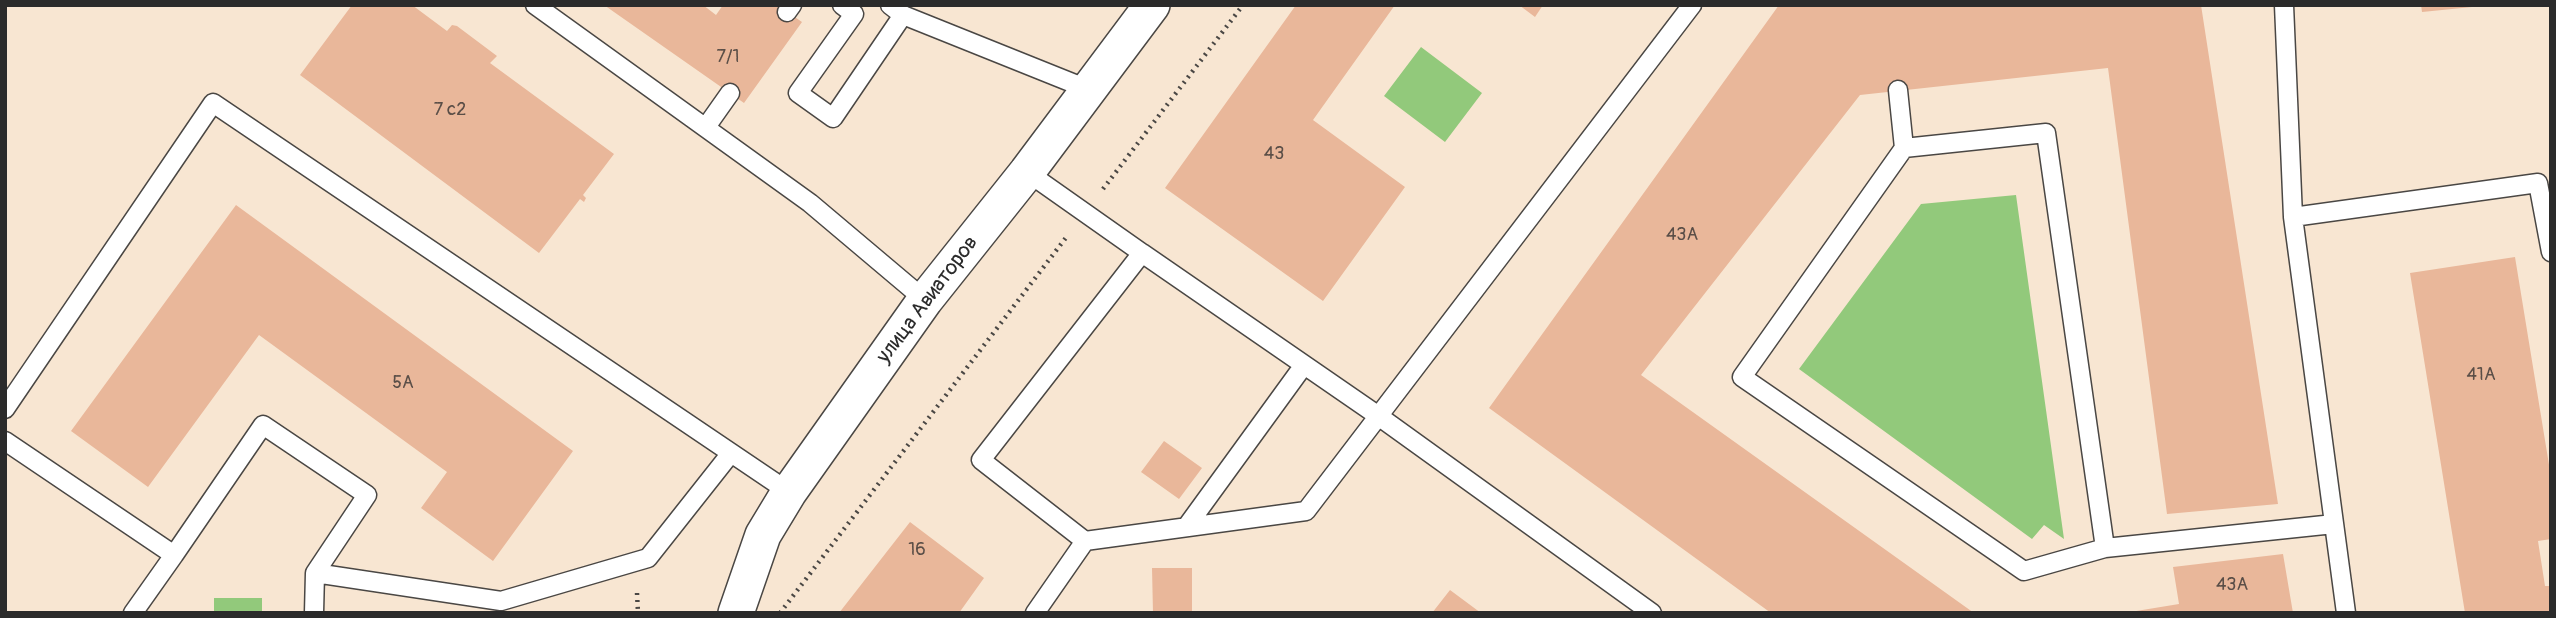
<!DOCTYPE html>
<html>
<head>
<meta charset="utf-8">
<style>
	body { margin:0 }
	#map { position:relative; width:2556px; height:618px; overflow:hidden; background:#f8e6d2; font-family:Pangolin,sans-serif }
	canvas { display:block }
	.frame { position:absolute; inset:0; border:7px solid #2b2b2b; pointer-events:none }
</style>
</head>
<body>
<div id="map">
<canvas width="2556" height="618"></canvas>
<div class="frame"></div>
</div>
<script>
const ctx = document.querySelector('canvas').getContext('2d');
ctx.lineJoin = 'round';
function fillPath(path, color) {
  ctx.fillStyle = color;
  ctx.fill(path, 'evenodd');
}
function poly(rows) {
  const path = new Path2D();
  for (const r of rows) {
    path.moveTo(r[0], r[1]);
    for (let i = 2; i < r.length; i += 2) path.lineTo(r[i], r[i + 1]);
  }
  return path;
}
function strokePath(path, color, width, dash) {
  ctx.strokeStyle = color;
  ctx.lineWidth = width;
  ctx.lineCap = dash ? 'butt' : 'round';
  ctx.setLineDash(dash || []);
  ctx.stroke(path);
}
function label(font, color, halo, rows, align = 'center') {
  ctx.font = font + ' Pangolin,sans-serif';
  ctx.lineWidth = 6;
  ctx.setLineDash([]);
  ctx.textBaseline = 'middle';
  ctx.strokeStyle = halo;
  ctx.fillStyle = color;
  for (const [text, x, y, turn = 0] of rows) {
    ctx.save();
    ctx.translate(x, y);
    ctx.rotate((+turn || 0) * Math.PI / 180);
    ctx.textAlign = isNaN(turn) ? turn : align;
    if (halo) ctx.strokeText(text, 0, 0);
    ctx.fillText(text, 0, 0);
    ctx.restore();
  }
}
fillPath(poly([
	[1421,47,1482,93,1445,142,1384,96],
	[2016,195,2064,539,2044,525,2032,539,1799,369,1921,204],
	[214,598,262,598,262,613,214,613]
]), '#92c97b');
fillPath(poly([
	[352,5,412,5,447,31,452,25,457,26,497,56,490,63,614,154,583,195,586,198,584,202,580,199,539,253,300,75],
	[604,5,703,5,716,15,723,5,777,5,802,22,744,103],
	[1296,5,1395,5,1313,120,1405,187,1323,301,1165,188],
	[1519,5,1543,5,1535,17],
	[1779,5,2201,5,2278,504,2167,514,2108,68,1860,95,1641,375,1974,613,1771,613,1489,408],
	[2421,5,2472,5,2472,7,2422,12],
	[236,205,573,451,493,561,421,508,447,472,259,335,148,487,71,431],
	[2515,257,2551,477,2551,539,2538,541,2545,586,2551,586,2551,613,2465,613,2410,273],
	[1164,441,1202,468,1179,499,1141,472],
	[910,522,984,578,959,613,839,613],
	[2283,554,2293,613,2124,613,2179,604,2173,567],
	[1152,568,1192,568,1192,613,1153,613],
	[1450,590,1481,613,1432,613]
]), '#e9b79a');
const lane = poly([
	[535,5,810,203,925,300],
	[842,5,854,14,798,93,833,118,903,15],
	[890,5,903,15,1090,90],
	[2284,5,2293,217,2346,613],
	[787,12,792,5],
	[1898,90,1904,148],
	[706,127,730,93],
	[1027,172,1142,253,981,460,1085,541,1306,511,1692,5],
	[2293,217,2538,183,2551,252],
	[1142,253,1377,415,1652,613],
	[5,409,213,103,789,492],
	[5,441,174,555,263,425,367,495,315,573,501,601,648,558,731,453],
	[1187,526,1304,365],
	[2105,548,2024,571,1742,377,1904,148,2046,133,2105,548,2334,524],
	[133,613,174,555],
	[314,613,315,573],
	[1035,613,1085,541]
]);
const street = poly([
	[736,613,763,535,789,492,925,300,1027,172,1152,5]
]);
strokePath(lane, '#4a4744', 21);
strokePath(street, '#4a4744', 38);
strokePath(poly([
	[1103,189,1243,5],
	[637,593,638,613],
	[780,613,1068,235]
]), '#4a4744', 4.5, [2, 5]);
strokePath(lane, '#fff', 18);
strokePath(street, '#fff', 35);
label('18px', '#5a4e47', null, [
	["7/1",728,57],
	["7 с2",450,110],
	["43",1274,154],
	["43А",1682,235],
	["41А",2481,375],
	["5А",403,383],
	["16",917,550],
	["43А",2232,585]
]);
label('21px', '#2b2b2b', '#fff', [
	["улица Авиаторов",928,300,-53]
]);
</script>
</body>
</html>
